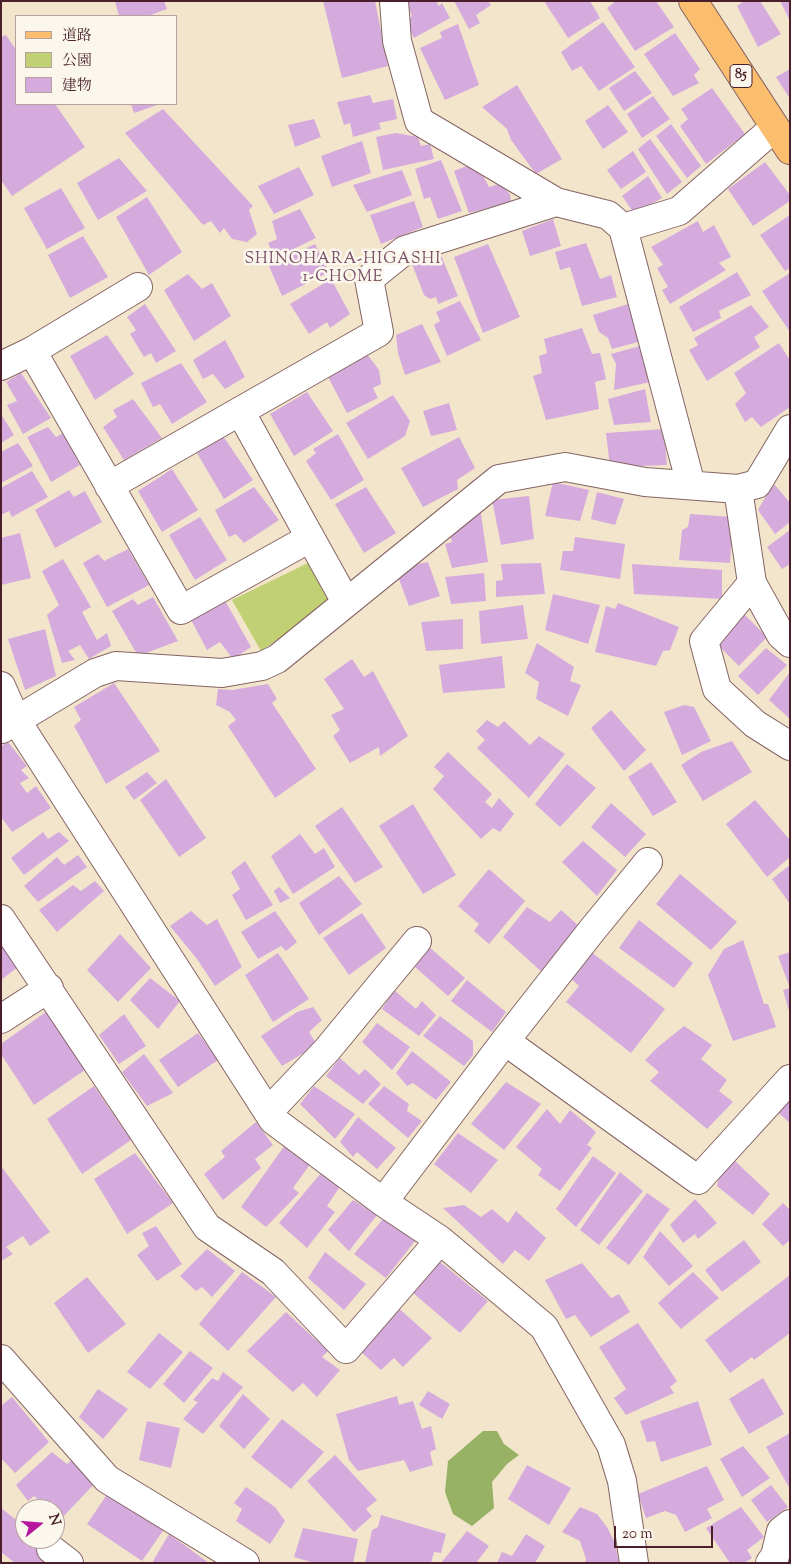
<!DOCTYPE html>
<html>
<head>
<meta charset="utf-8">
<style>
	body { margin:0 }
	#map { position:relative; width:791px; height:1564px; overflow:hidden; background:#f3e5cc; font-family:"Sorts Mill Goudy","Noto Serif JP",serif }
	canvas { display:block }
	.frame { position:absolute; inset:0; border:2px solid #4a1f2b; pointer-events:none }
	.legend { position:absolute; left:15px; top:15px; width:162px; height:90px; box-sizing:border-box; background:#fbf7ec; border:1px solid #b4a19f; margin:0; padding:6px 9px; list-style:none; font-size:15px; color:#4a1f2b }
	.legend li { display:flex; align-items:center; gap:10px; height:25px }
	.legend b { width:25px; border:1px solid #b4a19f }
	.north { position:absolute; left:15px; top:1499px; width:50px; height:50px; box-sizing:border-box; background:#fbf7ec; border:1px solid #b4a19f; border-radius:50%; rotate:73deg; font-size:14px; font-weight:700; line-height:20px; text-align:center; color:#4a1f2b }
	.north::after { content:''; display:block; margin:auto; width:18px; height:22px; background:#b5179e; clip-path:polygon(50% 0,100% 100%,50% 72%,0 100%) }
	.scale { position:absolute; left:614px; top:1526px; width:99px; height:22px; box-sizing:border-box; border:2px solid #4a1f2b; border-top:0; padding-left:6px; font-size:15px; line-height:18px; white-space:nowrap; color:#4a1f2b; -webkit-text-stroke:4px #fbf7ec; paint-order:stroke }
</style>
</head>
<body>
<div id="map">
<canvas width="791" height="1564"></canvas>
<div class="frame"></div>
<ul class="legend">
<li><b style="height:6px;background:#fbbd6e"></b>道路</li>
<li><b style="height:14px;background:#c1d073"></b>公園</li>
<li><b style="height:14px;background:#d5abdd"></b>建物</li>
</ul>
<div class="north">N</div>
<div class="scale">20 m</div>
</div>
<script>
const ctx = document.querySelector('canvas').getContext('2d');
ctx.lineJoin = 'round';
function fillPath(path, color) {
  ctx.fillStyle = color;
  ctx.fill(path, 'evenodd');
}
function poly(rows) {
  const path = new Path2D();
  for (const r of rows) {
    path.moveTo(r[0], r[1]);
    for (let i = 2; i < r.length; i += 2) path.lineTo(r[i], r[i + 1]);
  }
  return path;
}
function strokePath(path, color, width, dash) {
  ctx.strokeStyle = color;
  ctx.lineWidth = width;
  ctx.lineCap = dash ? 'butt' : 'round';
  ctx.setLineDash(dash || []);
  ctx.stroke(path);
}
function label(font, color, halo, rows, align = 'center') {
  ctx.font = font + ' "Sorts Mill Goudy",serif';
  ctx.lineWidth = 5;
  ctx.setLineDash([]);
  ctx.textBaseline = 'middle';
  ctx.strokeStyle = halo;
  ctx.fillStyle = color;
  for (const [text, x, y, turn = 0] of rows) {
    ctx.save();
    ctx.translate(x, y);
    ctx.rotate((+turn || 0) * Math.PI / 180);
    ctx.textAlign = isNaN(turn) ? turn : align;
    if (halo) ctx.strokeText(text, 0, 0);
    ctx.fillText(text, 0, 0);
    ctx.restore();
  }
}
fillPath(poly([
	[308,563,330,603,261,651,232,600]
]), '#c1d073');
fillPath(poly([
	[483,1431,497,1431,504,1444,519,1455,507,1464,492,1482,494,1508,472,1526,453,1514,445,1492,448,1461]
]), '#98b265');
fillPath(poly([
	[115,1,164,1,167,9,148,16,119,16],
	[323,1,375,1,388,66,342,78],
	[406,1,436,1,439,6,442,3,450,18,414,38,406,22,412,16],
	[454,1,488,1,491,5,476,15,480,23,469,29],
	[544,1,590,1,600,18,568,38],
	[616,1,656,1,674,27,635,51,607,8],
	[744,1,760,1,781,34,758,47,737,6],
	[780,1,790,1,790,21],
	[603,22,635,67,599,91,581,66,572,71,561,52],
	[458,24,479,85,445,100,420,48,442,38,440,32],
	[675,33,700,69,694,75,699,83,673,96,644,54],
	[6,35,16,50,16,104,55,104,85,147,12,196,1,180,1,37],
	[790,69,790,99,776,77],
	[635,71,652,93,624,111,609,88],
	[517,85,562,159,536,174,511,140,507,129,482,107],
	[712,88,745,134,706,164,680,126,688,119,681,109],
	[370,95,373,103,393,99,397,119,379,123,381,129,353,137,350,123,344,125,337,102],
	[653,96,670,119,642,138,627,114],
	[131,104,160,104,134,113],
	[608,105,628,132,603,149,585,121],
	[163,109,253,206,249,210,257,234,247,242,232,239,224,228,220,233,211,221,203,225,125,133],
	[314,119,321,137,295,147,288,125],
	[671,124,701,166,687,178,656,136],
	[396,133,418,137,421,146,430,144,434,159,383,170,376,137],
	[650,139,682,182,667,194,638,149],
	[362,141,371,173,332,187,321,156],
	[633,151,646,172,621,189,607,170],
	[119,158,147,191,98,220,77,183],
	[441,160,462,211,438,219,430,197,424,199,415,169],
	[765,162,790,195,790,201,753,226,728,189],
	[472,164,480,170,489,187,500,184,510,194,511,202,469,213,454,171],
	[299,167,314,195,274,214,258,186],
	[402,170,412,195,367,212,353,185],
	[648,176,662,198,643,209,634,213,622,196],
	[61,188,85,228,47,249,24,208],
	[147,197,182,252,149,275,116,217],
	[414,201,423,227,381,244,370,215],
	[300,209,316,238,275,258,268,243,277,239,272,221],
	[790,215,790,268,785,271,760,235],
	[553,219,561,246,530,256,522,231],
	[698,221,703,232,714,225,731,257,719,263,726,270,670,304,662,290,668,287,657,268,663,265,651,247],
	[83,236,108,277,70,298,48,255],
	[586,243,600,279,611,275,617,297,582,306,570,267,560,270,555,252],
	[315,244,329,272,282,296,269,266],
	[488,244,520,317,483,333,454,257],
	[440,253,458,296,438,304,436,297,430,299,424,295,412,264],
	[737,272,751,295,719,311,721,318,693,332,679,307],
	[790,273,790,332,762,291],
	[188,274,202,289,212,283,231,316,194,341,164,290],
	[331,279,350,314,330,328,327,322,309,334,290,304],
	[460,301,481,340,447,356,434,325,440,321,436,312],
	[145,304,176,351,156,363,151,353,144,357,130,334,136,330,127,317],
	[628,304,638,342,612,349,608,338,599,332,593,315],
	[751,305,769,327,754,337,760,347,707,381,689,350,698,345,694,338],
	[422,324,441,362,405,375,398,353,396,335],
	[582,328,592,354,600,353,606,379,595,382,599,409,546,420,533,376,542,373,539,356,547,353,544,339],
	[107,335,134,374,95,400,70,356],
	[225,340,245,377,225,389,213,374,203,379,193,360],
	[779,343,790,360,790,407,761,427,752,417,745,422,735,404,746,393,734,373],
	[640,346,650,382,614,390,616,364,611,354],
	[367,354,379,370,381,384,373,388,378,398,347,413,327,375],
	[181,363,207,402,172,424,160,404,153,407,141,383],
	[21,373,51,418,23,434,7,405,17,401,6,382],
	[645,389,651,422,614,425,608,399],
	[307,392,333,431,294,456,270,414],
	[393,395,410,421,405,436,368,459,346,423],
	[133,399,162,438,124,460,103,427,117,417,113,410],
	[449,403,457,430,431,436,423,411],
	[1,414,14,435,1,443],
	[48,427,56,437,63,433,80,465,51,482,27,437],
	[664,429,667,465,610,467,606,433],
	[338,434,364,480,331,500,306,461,316,453,313,449],
	[223,436,253,480,224,499,197,453],
	[459,437,475,468,457,480,458,489,423,507,401,468],
	[18,443,33,466,1,483,1,452],
	[172,469,198,510,162,532,138,491],
	[32,471,48,497,12,517,9,511,1,515,1,488],
	[553,482,589,490,580,521,545,516],
	[775,485,790,503,790,522,775,534,758,510,770,489],
	[254,487,279,520,244,543,236,534,229,537,215,510],
	[366,487,396,533,364,553,335,504],
	[69,490,74,497,85,491,102,522,55,548,35,510],
	[597,492,624,499,615,525,591,519],
	[529,496,534,539,501,545,492,500],
	[480,508,488,562,452,568,445,544,452,542,449,531,462,527,461,520],
	[690,514,733,517,730,563,679,560,682,530,688,527],
	[200,517,227,560,195,580,169,535],
	[790,530,790,564,782,569,767,547],
	[20,533,31,578,1,585,1,538],
	[575,537,625,544,620,579,560,570,563,551,573,551],
	[128,549,149,585,107,607,83,563,98,554,104,561],
	[63,559,91,607,82,612,97,640,107,633,111,646,89,659,80,645,68,651,75,660,62,663,47,615,59,605,42,571],
	[428,562,440,596,409,606,397,574,413,565],
	[541,563,545,594,496,597,496,581,503,580,501,564],
	[632,564,722,570,722,599,634,594],
	[484,573,486,601,451,604,445,577],
	[553,594,600,605,588,644,545,630],
	[153,597,178,641,138,656,112,611,133,599,138,605],
	[223,597,251,647,233,659,220,642,207,650,190,618],
	[618,603,679,627,670,650,663,651,656,666,595,652,606,606,615,609],
	[523,605,528,639,481,644,479,611],
	[744,614,767,637,739,666,719,646],
	[463,619,463,649,426,651,421,622],
	[45,629,56,676,25,690,8,639],
	[537,643,574,667,570,681,581,685,568,716,536,699,539,682,525,673],
	[766,648,787,665,758,695,738,676],
	[502,656,505,688,443,693,439,665],
	[352,659,364,677,373,671,408,736,380,756,379,747,350,763,333,736,340,730,331,715,344,709,324,679],
	[790,672,790,719,769,700],
	[114,683,160,751,106,784,74,726,81,720,74,707],
	[268,684,277,699,272,703,316,769,275,798,228,726,236,720,230,712,216,705,218,689,232,690],
	[684,705,694,707,711,741,682,755,664,712],
	[611,710,646,750,624,771,591,728],
	[487,720,498,727,504,721,530,745,539,736,565,754,529,798,477,748,485,740,476,731],
	[732,741,752,772,703,801,681,765,701,752],
	[8,742,27,766,21,770,29,778,20,783,27,793,36,786,51,808,12,832,1,817,1,746],
	[448,752,492,794,485,802,492,808,499,798,514,814,500,832,493,828,481,839,433,789,444,776,434,767],
	[651,762,677,802,653,816,628,777],
	[567,764,596,788,560,827,535,804],
	[147,772,157,783,134,800,125,787],
	[166,779,206,838,179,857,140,800],
	[755,800,790,840,790,857,767,877,726,824],
	[611,803,646,834,625,857,591,827],
	[413,804,456,875,423,894,379,826],
	[342,807,383,867,355,883,315,826],
	[43,832,48,839,59,832,69,841,24,875,11,858],
	[300,834,315,854,324,848,335,867,293,894,271,856],
	[583,841,617,870,597,896,562,862],
	[78,855,87,867,38,902,24,886,57,857,64,865],
	[245,861,273,905,246,920,232,895,240,889,231,872],
	[790,865,790,904,772,879],
	[489,869,525,901,489,944,474,931,479,924,458,906],
	[680,874,737,922,711,950,656,904],
	[339,876,362,904,319,935,299,903],
	[95,881,104,891,57,932,39,910,73,885,81,891],
	[279,887,290,898,280,903,274,891],
	[527,907,550,922,561,910,579,926,542,972,503,937],
	[191,911,207,925,217,919,242,967,215,986,197,959,170,926],
	[275,911,297,942,286,951,281,946,258,959,241,932],
	[362,913,386,948,349,975,323,938],
	[639,920,693,963,674,988,619,948],
	[120,934,151,968,118,1002,87,970],
	[743,940,764,1004,768,1004,776,1027,733,1041,708,975,724,949],
	[1,943,18,967,1,980],
	[429,947,465,978,448,996,415,967],
	[590,951,665,1009,631,1053,566,1002,579,986,570,978],
	[790,952,790,988,778,956],
	[278,953,309,999,273,1022,245,975],
	[150,978,180,1001,158,1029,130,1000],
	[467,980,506,1012,492,1032,451,1001],
	[790,988,790,1011,789,1011,783,990],
	[394,990,416,1009,422,1001,436,1015,419,1036,382,1009],
	[313,1007,322,1020,309,1032,317,1045,282,1066,261,1036,297,1012],
	[47,1011,85,1070,34,1105,1,1054,1,1044],
	[124,1014,146,1046,119,1064,99,1035],
	[440,1016,473,1041,473,1055,464,1066,423,1036],
	[377,1023,410,1047,392,1070,362,1042],
	[684,1026,712,1045,701,1059,727,1080,719,1091,733,1102,707,1129,650,1081,659,1072,645,1060,658,1047],
	[198,1033,218,1060,178,1087,159,1060],
	[412,1051,451,1082,436,1100,413,1083,407,1086,396,1073],
	[144,1054,173,1093,147,1106,122,1072],
	[340,1058,359,1075,365,1069,381,1084,363,1104,326,1076],
	[506,1082,541,1104,504,1150,471,1124],
	[94,1086,131,1140,82,1174,47,1119],
	[314,1086,355,1114,335,1139,300,1104],
	[384,1086,409,1104,407,1111,422,1121,408,1138,368,1104],
	[790,1089,790,1123,774,1109],
	[547,1109,560,1124,570,1110,596,1132,587,1145,592,1148,560,1191,538,1175,542,1169,516,1147],
	[358,1117,396,1148,377,1169,357,1152,353,1157,340,1142],
	[256,1122,273,1145,255,1159,261,1168,223,1200,204,1174,225,1157,221,1151],
	[458,1133,498,1160,471,1193,434,1164],
	[285,1145,311,1163,293,1188,299,1193,266,1227,241,1207],
	[135,1153,173,1203,127,1234,94,1179],
	[593,1156,616,1173,576,1227,556,1209],
	[734,1160,770,1194,753,1215,717,1186,722,1165],
	[1,1166,50,1232,30,1246,23,1236,6,1247,13,1254,1,1261],
	[620,1172,643,1191,599,1245,580,1230],
	[321,1173,339,1188,327,1206,335,1212,307,1248,279,1223],
	[647,1193,670,1209,629,1265,606,1248],
	[695,1199,717,1223,698,1239,695,1234,683,1243,670,1225],
	[353,1200,377,1215,349,1251,328,1230],
	[783,1203,790,1210,790,1240,783,1246,762,1224],
	[464,1205,481,1217,492,1209,508,1223,516,1211,546,1238,529,1261,515,1250,503,1264,443,1208],
	[383,1219,415,1241,386,1278,354,1254],
	[156,1226,182,1264,157,1281,137,1255,149,1246,142,1233],
	[660,1231,693,1266,669,1286,643,1257],
	[744,1240,761,1262,722,1292,705,1270],
	[207,1249,235,1271,212,1297,202,1287,196,1291,180,1276],
	[325,1252,366,1284,344,1310,308,1278],
	[439,1261,488,1301,460,1333,413,1293],
	[582,1263,611,1298,619,1294,630,1312,591,1337,575,1315,566,1319,545,1280],
	[242,1272,276,1297,228,1351,199,1324],
	[693,1272,719,1298,681,1329,658,1303],
	[790,1275,790,1333,754,1360,752,1357,730,1373,705,1340],
	[87,1277,126,1324,88,1353,54,1303],
	[394,1304,432,1338,403,1367,394,1358,381,1370,359,1350],
	[286,1312,328,1351,322,1357,340,1370,317,1397,303,1383,293,1392,247,1351],
	[638,1323,677,1381,670,1387,674,1393,626,1415,614,1398,626,1389,599,1347],
	[159,1333,183,1352,150,1389,127,1372],
	[190,1351,213,1368,184,1403,163,1384],
	[223,1372,243,1387,203,1434,183,1419,198,1402,193,1400,212,1378,218,1381],
	[763,1378,784,1414,749,1434,729,1399],
	[98,1389,128,1409,103,1439,79,1417],
	[428,1391,450,1404,442,1419,419,1405],
	[243,1394,270,1419,244,1449,219,1426],
	[397,1396,399,1405,413,1401,422,1429,431,1426,436,1449,430,1452,433,1465,410,1472,404,1460,358,1471,349,1460,336,1414],
	[12,1397,49,1442,15,1473,1,1458,1,1406],
	[698,1401,712,1445,661,1462,655,1441,647,1442,640,1421],
	[282,1419,324,1452,291,1489,251,1457],
	[147,1421,180,1428,171,1468,139,1460],
	[790,1433,790,1489,766,1447],
	[743,1446,770,1478,742,1497,720,1459],
	[52,1452,67,1464,77,1456,98,1480,61,1519,55,1514,55,1509,49,1509,34,1496,28,1501,16,1485],
	[335,1455,377,1500,366,1509,372,1516,354,1532,307,1481],
	[527,1465,571,1488,549,1525,508,1499],
	[707,1466,724,1500,707,1509,712,1518,685,1532,676,1515,665,1511,646,1518,638,1494],
	[771,1485,788,1507,767,1522,751,1500],
	[246,1487,275,1507,285,1521,270,1544,236,1521,242,1509,234,1503],
	[110,1490,165,1528,142,1561,87,1524],
	[580,1507,597,1514,607,1527,615,1543,619,1563,585,1563,586,1559,580,1541,562,1532],
	[741,1507,764,1537,747,1550,752,1558,744,1563,730,1563,706,1528],
	[1,1508,25,1527,25,1539,41,1539,48,1545,49,1563,15,1563,1,1552],
	[381,1515,446,1534,441,1553,434,1552,431,1563,365,1563,372,1530,378,1527],
	[303,1528,358,1539,353,1563,314,1563,294,1557],
	[467,1531,489,1546,476,1563,441,1563],
	[169,1534,209,1563,152,1563],
	[526,1534,545,1546,535,1563,497,1563,502,1552,512,1556]
]), '#d5abdd');
const minor = poly([
	[394,1,397,41,419,121,556,202,608,215,623,228,679,211,774,128],
	[623,228,691,485],
	[32,351,181,610,310,538],
	[1,366,32,351,138,287],
	[240,411,346,602],
	[109,486,379,332,369,279,405,250,556,202],
	[738,489,752,583,781,635,790,643],
	[752,583,704,641,717,689,755,724,790,746],
	[1,686,16,720,273,1120,383,1202,440,1240,544,1327,611,1445,622,1481,634,1563],
	[2,729,95,673,116,666,222,673,262,666,277,659,499,479,565,467,645,482,738,489,757,484,790,429],
	[648,862,593,929,505,1041,698,1180,790,1079],
	[1,919,207,1227,273,1272,346,1349,440,1240],
	[1,1019,49,988],
	[268,1112,327,1050,417,941],
	[383,1202,505,1041],
	[1,1359,107,1479,245,1563],
	[51,1549,69,1563],
	[770,1563,775,1556,781,1531,790,1524]
]);
const major = poly([
	[693,1,790,150]
]);
strokePath(minor, '#856463', 30);
strokePath(major, '#856463', 30);
strokePath(minor, '#fff', 28);
strokePath(major, '#fbbd6e', 28);
for (const [x, y, w] of [
	[741,76,22]
]) {
  const box = new Path2D();
  box.roundRect(x - w / 2, y - 11.5, w, 23, 4);
  ctx.fillStyle = '#fbf7ec';
  ctx.fill(box);
  strokePath(box, '#4a1f2b', 1);
}
label('bold 14px', '#4a1f2b', null, [
	["85",741,76]
]);
ctx.letterSpacing = '1px';
label('16px', '#7b5069', '#fbf7ec', [
	["SHINOHARA-HIGASHI",343,260],
	["1-CHOME",343,278]
]);
ctx.letterSpacing = '0px';
</script>
</body>
</html>
